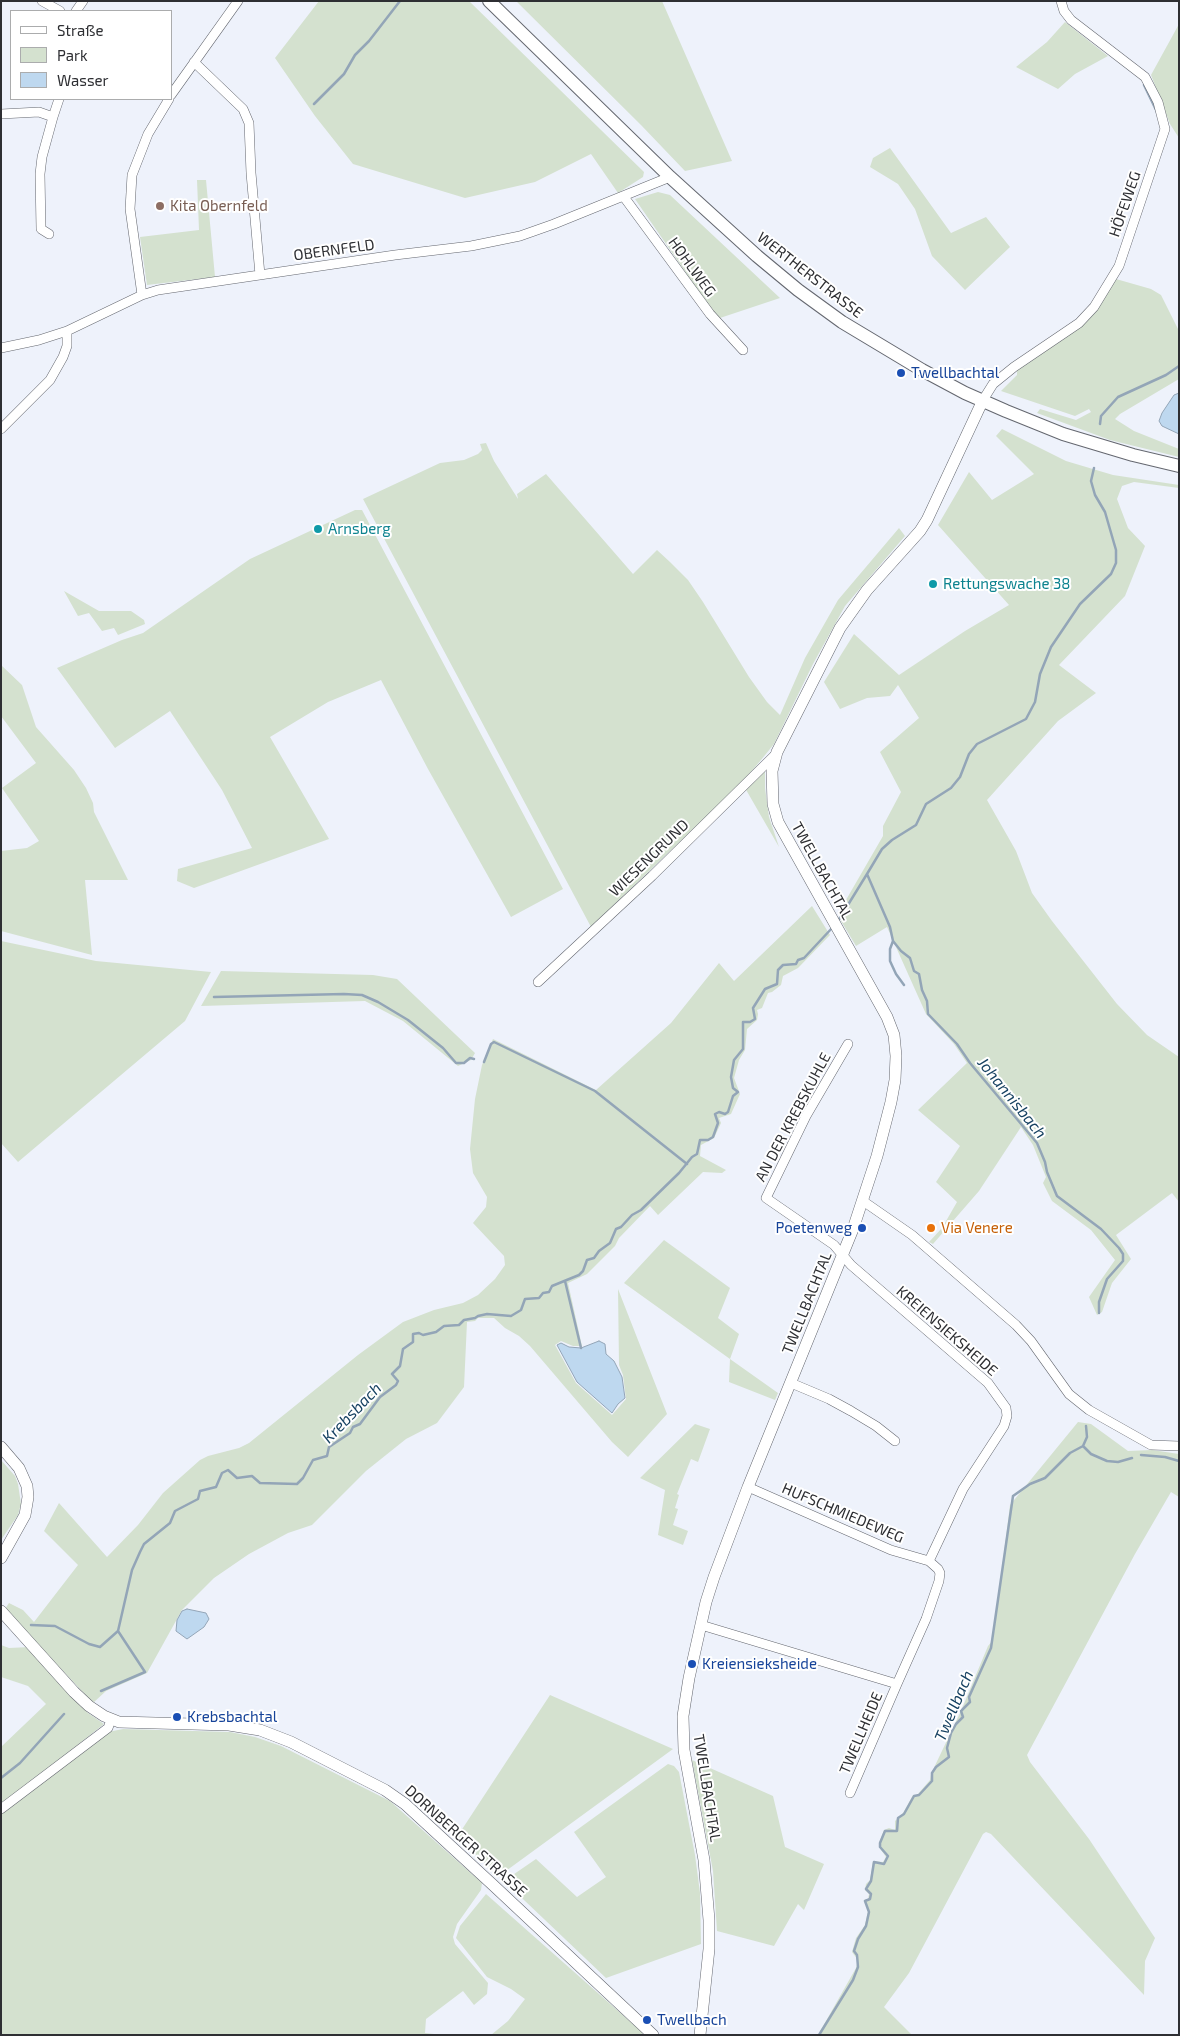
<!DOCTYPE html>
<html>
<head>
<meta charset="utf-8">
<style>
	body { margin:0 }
	#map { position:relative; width:1180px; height:2036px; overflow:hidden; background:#eef2fb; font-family:"Exo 2",sans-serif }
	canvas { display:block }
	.frame { position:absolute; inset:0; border:2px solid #2e2f33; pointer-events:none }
	.legend { position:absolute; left:10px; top:10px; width:162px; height:90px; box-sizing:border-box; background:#fff; border:1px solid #abacad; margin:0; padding:6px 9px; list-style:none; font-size:15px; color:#2e2f33 }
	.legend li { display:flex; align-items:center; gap:10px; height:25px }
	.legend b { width:25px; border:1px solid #abacad }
</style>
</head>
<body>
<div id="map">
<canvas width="1180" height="2036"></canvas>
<div class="frame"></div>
<ul class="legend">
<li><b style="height:6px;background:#fff"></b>Straße</li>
<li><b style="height:14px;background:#d4e1cf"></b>Park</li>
<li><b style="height:14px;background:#bed8ef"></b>Wasser</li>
</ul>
</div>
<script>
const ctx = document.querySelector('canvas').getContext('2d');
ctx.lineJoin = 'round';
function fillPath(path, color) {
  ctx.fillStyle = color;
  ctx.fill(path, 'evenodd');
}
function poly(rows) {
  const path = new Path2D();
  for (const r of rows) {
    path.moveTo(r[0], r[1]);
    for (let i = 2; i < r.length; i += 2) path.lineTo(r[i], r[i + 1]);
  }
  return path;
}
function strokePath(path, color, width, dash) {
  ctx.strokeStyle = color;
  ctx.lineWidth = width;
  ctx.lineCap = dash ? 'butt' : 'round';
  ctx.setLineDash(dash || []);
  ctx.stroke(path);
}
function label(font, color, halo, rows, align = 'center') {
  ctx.font = font + ' "Exo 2",sans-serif';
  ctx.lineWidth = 4;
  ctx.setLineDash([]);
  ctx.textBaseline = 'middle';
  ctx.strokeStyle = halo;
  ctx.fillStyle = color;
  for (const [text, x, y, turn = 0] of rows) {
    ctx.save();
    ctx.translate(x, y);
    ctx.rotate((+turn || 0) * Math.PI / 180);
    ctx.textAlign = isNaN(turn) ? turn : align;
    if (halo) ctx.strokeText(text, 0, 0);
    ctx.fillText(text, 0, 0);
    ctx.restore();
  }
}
fillPath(poly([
	[319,1,469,1,644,172,643,177,618,193,591,154,535,182,465,198,353,164,315,116,275,58],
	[516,1,662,1,732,161,685,171,641,125],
	[1065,22,1108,56,1075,74,1058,89,1016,67,1047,42],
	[1179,24,1179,138,1170,124,1151,75],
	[890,148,951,233,986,217,1010,247,965,290,932,256,915,209,898,184,870,167,873,158],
	[197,180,206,180,215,277,147,285,140,237,199,230],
	[658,192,670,195,780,298,720,318,713,312,635,199],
	[1116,279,1151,289,1161,295,1179,331,1179,379,1120,414,1115,419,1134,431,1179,449,1179,457,1110,440,1037,413,1040,409,1076,420,1091,412,1089,409,1075,416,1001,391,1017,375,1017,371,1100,305],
	[1002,429,1066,461,1113,475,1179,485,1179,488,1134,482,1122,486,1117,499,1128,528,1145,546,1125,596,1059,665,1096,693,1058,721,987,800,1016,851,1032,893,1052,921,1117,1004,1147,1035,1179,1057,1179,1202,1172,1193,1116,1235,1131,1259,1112,1283,1102,1312,1097,1315,1089,1297,1115,1260,1091,1230,1052,1201,1043,1183,1046,1177,1033,1145,1021,1127,979,1191,933,1244,929,1242,942,1228,957,1202,936,1182,960,1146,918,1110,967,1063,954,1044,926,1014,887,927,856,946,841,921,839,912,883,836,883,826,901,792,880,752,919,718,898,685,890,696,867,698,840,709,824,682,854,634,899,675,965,631,1009,605,938,525,969,472,992,500,1034,474,996,436],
	[486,443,494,461,518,499,517,494,546,474,633,574,657,550,670,562,688,580,703,602,749,677,767,702,780,715,805,658,838,600,899,528,905,536,845,606,813,664,774,744,761,760,745,779,591,927,363,499,440,463,464,460,478,454,482,450,480,444],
	[355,510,362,510,563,889,511,917,428,769,381,680,328,702,270,737,329,839,194,888,177,881,178,869,252,848,222,790,170,711,115,748,57,668,122,640,143,633,250,559],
	[64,591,99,611,131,611,144,620,145,624,118,635,114,628,102,631,89,613,78,616],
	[1,665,22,685,36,727,74,770,86,788,93,803,94,812,128,880,85,880,92,955,1,931,1,851,27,848,39,841,2,788,36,763,1,716],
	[762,771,765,772,765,788,769,817,779,847,745,788],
	[812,906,830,935,798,968,783,976,781,985,772,992,768,993,762,1008,757,1010,758,1014,757,1020,747,1029,745,1050,739,1060,734,1078,740,1094,731,1114,719,1118,721,1123,714,1138,701,1145,700,1156,726,1170,722,1173,703,1172,658,1215,650,1206,619,1238,615,1246,587,1274,568,1283,582,1346,573,1346,561,1341,555,1345,576,1383,612,1415,626,1399,623,1375,619,1365,618,1289,667,1414,628,1457,612,1442,530,1346,519,1336,505,1328,494,1318,478,1318,475,1321,467,1322,464,1387,437,1423,406,1439,366,1471,312,1525,288,1533,249,1554,214,1578,182,1610,147,1673,106,1691,93,1703,5,1609,9,1603,23,1610,34,1622,78,1565,44,1531,59,1503,107,1557,138,1525,163,1493,200,1460,208,1456,239,1448,249,1443,358,1355,403,1322,434,1310,463,1303,478,1295,495,1279,505,1265,504,1256,473,1223,486,1207,487,1197,473,1173,470,1149,475,1099,482,1065,493,1039,596,1090,671,1023,719,963,734,981],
	[1,941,96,961,211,972,185,1021,18,1162,1,1143],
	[221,971,373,975,397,979,475,1053,471,1060,458,1066,403,1021,365,1001,201,1006],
	[664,1240,730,1288,718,1318,739,1334,730,1359,778,1393,775,1400,729,1382,730,1359,624,1283],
	[1078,1422,1091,1424,1128,1451,1152,1450,1179,1454,1179,1497,1171,1492,1135,1554,1027,1755,1030,1762,1089,1839,1155,1938,1145,1961,1144,1995,991,1834,986,1832,983,1834,909,1973,884,2007,912,2035,818,2035,856,1968,858,1960,852,1952,856,1938,865,1925,868,1911,864,1900,868,1899,869,1894,865,1890,866,1884,870,1880,873,1861,883,1862,886,1857,879,1847,879,1843,884,1830,889,1828,895,1830,895,1821,903,1813,913,1795,917,1795,930,1780,931,1774,961,1711,988,1646,993,1640,1010,1505],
	[695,1424,710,1429,698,1462,691,1459,677,1494,679,1495,675,1508,678,1509,673,1525,688,1531,683,1545,658,1535,665,1490,640,1478],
	[1,1460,15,1476,18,1484,21,1504,18,1515,1,1540],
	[1,1645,9,1648,30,1647,88,1713,104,1724,1,1806,1,1747,46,1704,28,1686,1,1677],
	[550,1695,673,1749,499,1876,457,1837],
	[123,1729,230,1732,255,1737,281,1746,390,1801,482,1883,481,1890,457,1924,453,1937,455,1944,488,1983,487,1994,474,2005,463,1991,426,2019,425,2033,443,2035,1,2035,1,1812,108,1732],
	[692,1760,773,1796,785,1847,824,1864,804,1910,798,1904,774,1946,717,1931,713,1871],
	[668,1764,674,1766,679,1772,695,1855,700,1893,701,1944,606,1978,504,1881,536,1859,577,1897,606,1877,574,1832],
	[486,1894,642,2032,643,2035,491,2035,508,2021,525,1999,511,1989,487,1977,456,1938,460,1926]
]), '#d4e1cf');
const water = poly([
	[1179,393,1179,434,1162,426,1159,421,1162,413,1174,395,1179,393],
	[599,1341,605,1344,606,1354,614,1361,622,1377,625,1398,618,1404,612,1413,577,1382,557,1345,561,1343,569,1347,581,1348,599,1341],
	[187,1609,206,1613,209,1619,204,1627,187,1639,176,1631,177,1620,182,1611,187,1609]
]);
fillPath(water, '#bed8ef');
strokePath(water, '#93a5b7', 1);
strokePath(poly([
	[1144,85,1157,112],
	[314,104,344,74,355,55,369,41,400,1],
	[1100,424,1101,416,1118,397,1166,375,1179,366],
	[838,921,867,874],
	[893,941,901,951,910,958,914,971,919,974,922,990,927,1001,928,1014,957,1044,970,1063,1037,1143,1045,1162,1047,1172,1057,1196,1101,1229,1119,1248,1123,1254,1123,1261,1107,1279,1099,1302,1099,1313],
	[904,985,896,974,890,961,890,949,893,941,890,927,867,874,882,849,892,840,916,825,926,804,951,788,960,777,969,754,977,744,1026,719,1035,702,1040,674,1051,647,1080,604,1111,574,1116,563,1116,550,1105,512,1095,495,1091,481,1094,468],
	[214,997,344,994,362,995,378,1002,408,1020,443,1048,456,1063,464,1063,470,1058,474,1059],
	[484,1062,491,1044,494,1042,595,1091,687,1164],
	[565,1281,581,1348],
	[1083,1446,1091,1454,1107,1461,1118,1462,1132,1458],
	[1083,1446,1087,1437,1086,1426],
	[1141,1455,1165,1457,1179,1461],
	[31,1625,55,1626,89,1644,100,1647,118,1631],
	[101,1691,145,1672,118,1631,132,1570,140,1552,144,1544,170,1523,175,1511,198,1499,200,1491,216,1487,222,1473,228,1470,237,1478,252,1476,260,1483,297,1484,303,1478,313,1460,327,1456,329,1447,350,1433,353,1427,360,1424,380,1397,396,1385,398,1381,392,1374,400,1366,403,1349,413,1342,413,1334,419,1333,423,1335,436,1332,444,1326,459,1325,464,1320,475,1318,478,1316,487,1314,511,1316,521,1310,525,1299,539,1298,543,1293,549,1292,552,1286,579,1275,583,1271,587,1260,594,1258,599,1251,610,1243,616,1229,621,1227,632,1215,641,1210,679,1173,692,1157,697,1154,700,1140,708,1140,713,1137,718,1123,715,1114,719,1112,725,1114,728,1112,733,1096,738,1092,733,1088,731,1077,734,1060,743,1049,743,1022,750,1022,755,1019,753,1008,765,989,777,984,778,970,783,965,796,964,798,960,804,958,833,927],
	[1,1778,20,1763,64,1714],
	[819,2035,853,1980,858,1967,857,1955,854,1951,858,1939,866,1926,869,1912,865,1901,870,1899,871,1894,866,1889,871,1881,874,1862,884,1864,888,1856,880,1847,880,1843,885,1831,897,1831,898,1818,904,1814,914,1796,919,1795,932,1781,932,1773,936,1767,949,1757,947,1748,951,1733,956,1724,963,1717,961,1711,970,1702,969,1697,991,1648,1013,1496,1030,1484,1045,1478,1070,1453,1083,1446]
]), '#93a5b7', 2.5);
const minor = poly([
	[42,1,60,11],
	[76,11,83,1],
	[194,62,243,109,249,123,251,173,260,275],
	[171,95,238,1],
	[1,114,39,112,53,117,59,99],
	[624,197,710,314,743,350],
	[49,234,41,229,40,174,42,157,53,117],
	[142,295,130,209,132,175,148,134,169,99],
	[1,348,39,340,67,331,142,295,158,290,395,255,471,246,520,236,554,224,670,177],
	[983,400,993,384,1014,367,1079,323,1094,307,1119,266,1165,129,1158,102,1145,77,1071,20,1064,11,1061,1],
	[1,429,50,380,63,357,67,346,67,331],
	[538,982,652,876,777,753],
	[863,1201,912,1235,1016,1325,1031,1341,1069,1394,1089,1410,1151,1445,1179,1446],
	[791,1383,829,1399,851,1411,876,1426,895,1441],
	[748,1487,891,1550,929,1561],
	[701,1625,897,1684,926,1619,939,1581,940,1573,938,1569,929,1561,963,1489,1004,1426,1007,1416,1006,1408,988,1383,851,1265,834,1245,766,1198,806,1116,848,1044],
	[850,1793,897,1684],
	[1,1809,108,1728,111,1720]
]);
const tertiary = poly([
	[1,1447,19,1468,27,1486,28,1497,25,1515,1,1558],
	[1,1611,74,1692,89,1706,104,1716,119,1722,229,1725,260,1730,291,1742,385,1790,405,1804,493,1885,653,2035],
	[700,2035,709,1949,709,1920,704,1860,684,1750,683,1716,689,1678,706,1602,714,1577,748,1487,853,1229,877,1156,891,1102,895,1080,896,1056,894,1035,887,1017,778,822,773,804,772,771,777,752,840,628,867,590,920,531,927,520,983,400]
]);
const secondary = poly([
	[489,1,670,177,757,256,798,290,842,322,922,370,965,393,1006,411,1063,434,1133,455,1179,466]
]);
strokePath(minor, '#64676f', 10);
strokePath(tertiary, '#64676f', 12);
strokePath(secondary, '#64676f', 14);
strokePath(minor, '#fff', 9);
strokePath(tertiary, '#fff', 11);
strokePath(secondary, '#fff', 12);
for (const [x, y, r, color] of [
	[160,206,5,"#8d6e63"],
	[901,373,5,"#1a4fb4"],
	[318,529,5,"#0f9aa8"],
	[933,584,5,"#0f9aa8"],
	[862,1228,5,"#1a4fb4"],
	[931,1228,5,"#e8710a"],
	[692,1664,5,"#1a4fb4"],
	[177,1717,5,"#1a4fb4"],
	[647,2020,5,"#1a4fb4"]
]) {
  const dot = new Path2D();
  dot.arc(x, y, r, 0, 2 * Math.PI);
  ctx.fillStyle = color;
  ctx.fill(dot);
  strokePath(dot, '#fff', 2);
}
label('15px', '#2e2f33', '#fff', [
	["HÖFEWEG",1125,204,-71],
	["OBERNFELD",334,250,-8],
	["HOHLWEG",692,267,54],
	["WERTHERSTRASSE",810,275,38],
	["WIESENGRUND",649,858,-44],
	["TWELLBACHTAL",822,871,61],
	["AN DER KREBSKUHLE",793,1117,-62],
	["TWELLBACHTAL",807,1303,-68],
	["KREIENSIEKSHEIDE",947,1331,41],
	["HUFSCHMIEDEWEG",843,1513,23],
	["TWELLHEIDE",861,1733,-67],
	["TWELLBACHTAL",707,1788,81],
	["DORNBERGER STRASSE",466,1841,42]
]);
label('15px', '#785e54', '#fff', [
	["Kita Obernfeld",170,206]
], 'left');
label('15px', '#164399', '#fff', [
	["Twellbachtal",911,373],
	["Poetenweg",852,1228,"right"],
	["Kreiensieksheide",702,1664],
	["Krebsbachtal",187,1717],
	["Twellbach",657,2020]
], 'left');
label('15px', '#0d838f', '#fff', [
	["Arnsberg",328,529],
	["Rettungswache 38",943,584]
], 'left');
label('15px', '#c56008', '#fff', [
	["Via Venere",941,1228]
], 'left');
label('italic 16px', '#174262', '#fff', [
	["Johannisbach",1012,1098,51],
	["Krebsbach",352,1413,-46],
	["Twellbach",954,1706,-67]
]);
</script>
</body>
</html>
